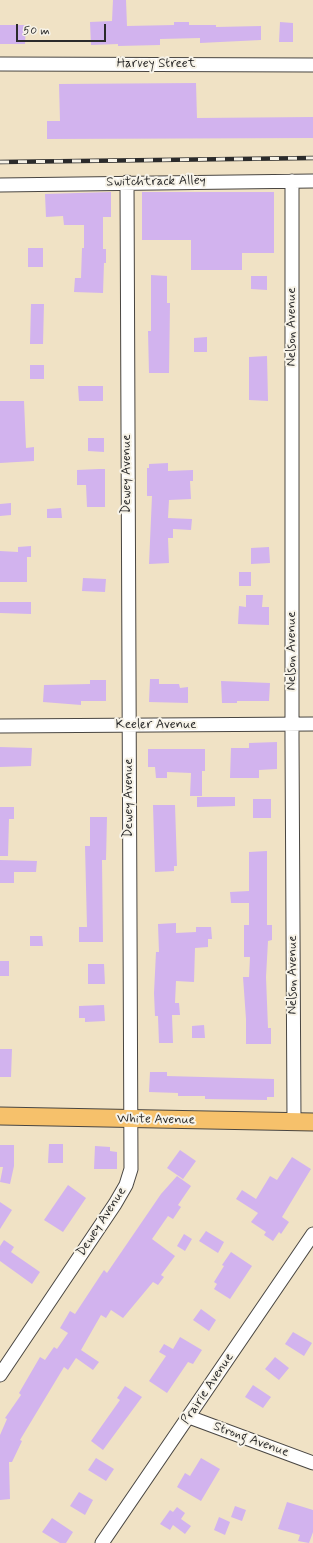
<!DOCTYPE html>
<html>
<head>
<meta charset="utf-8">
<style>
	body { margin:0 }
	#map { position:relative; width:313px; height:1543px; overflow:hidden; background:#f0e2c5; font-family:Mynerve,sans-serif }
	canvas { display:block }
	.scale { position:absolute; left:16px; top:24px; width:90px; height:18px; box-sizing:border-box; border:2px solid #2b2b2b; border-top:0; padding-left:5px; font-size:12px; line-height:14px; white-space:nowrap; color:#2b2b2b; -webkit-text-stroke:3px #f7f3e8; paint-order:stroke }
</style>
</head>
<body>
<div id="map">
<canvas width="313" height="1543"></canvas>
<div class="scale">50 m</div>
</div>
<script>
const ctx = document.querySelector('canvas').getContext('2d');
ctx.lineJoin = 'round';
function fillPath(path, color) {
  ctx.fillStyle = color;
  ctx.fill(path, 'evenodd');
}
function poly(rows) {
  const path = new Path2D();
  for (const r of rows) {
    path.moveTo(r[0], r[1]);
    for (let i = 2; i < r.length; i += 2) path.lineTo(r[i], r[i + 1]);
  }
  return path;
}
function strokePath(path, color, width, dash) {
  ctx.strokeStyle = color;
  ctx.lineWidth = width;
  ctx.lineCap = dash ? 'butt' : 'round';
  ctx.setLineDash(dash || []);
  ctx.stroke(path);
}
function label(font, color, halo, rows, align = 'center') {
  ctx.font = font + ' Mynerve,sans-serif';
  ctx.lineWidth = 4;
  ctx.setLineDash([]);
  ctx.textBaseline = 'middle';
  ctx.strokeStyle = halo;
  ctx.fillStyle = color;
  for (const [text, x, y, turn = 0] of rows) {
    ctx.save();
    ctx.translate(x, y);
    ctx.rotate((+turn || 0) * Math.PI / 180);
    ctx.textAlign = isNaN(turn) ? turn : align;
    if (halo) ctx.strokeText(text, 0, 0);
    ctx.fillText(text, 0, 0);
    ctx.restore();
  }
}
fillPath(poly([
	[113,0,126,0,127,26,174,25,174,22,189,22,189,25,216,25,216,27,261,26,261,40,200,43,200,38,160,39,160,45,118,46,118,44,91,45,90,22,112,21],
	[280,22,293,23,293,42,279,42],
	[0,25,26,25,25,44,0,44],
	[196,83,197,118,313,117,313,138,47,139,47,121,60,121,59,84],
	[111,192,111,217,103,217,103,249,106,249,106,263,104,263,103,293,74,292,75,278,81,278,82,248,84,248,84,225,64,225,63,216,46,217,45,194],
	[142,192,274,192,274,253,242,253,242,270,191,270,191,240,142,240],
	[28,248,43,248,43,267,28,267],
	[151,275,167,276,167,303,170,303,169,373,149,373,148,331,151,331],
	[251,276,267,276,267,290,251,289],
	[31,304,44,304,43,344,30,344],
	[207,337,207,352,194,352,194,338],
	[267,356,268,401,249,400,249,357],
	[30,365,44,365,44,379,30,379],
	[78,386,103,386,103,401,79,401],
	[0,401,24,401,26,448,34,447,34,461,0,463],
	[88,438,104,438,104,452,88,451],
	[168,463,168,471,193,470,193,481,190,481,191,499,169,500,168,518,192,519,191,530,173,529,173,538,168,538,169,563,149,564,152,496,147,496,147,468,149,468,149,464],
	[99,469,105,469,105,507,87,507,86,485,77,485,77,470],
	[11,503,11,515,0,516,0,504],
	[61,508,62,518,47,518,47,509],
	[31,546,31,557,27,557,27,582,0,582,0,551,18,552,18,547],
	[269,547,270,563,251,564,251,548],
	[239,572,251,572,251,586,239,586],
	[83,578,106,579,105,592,82,591],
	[246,595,263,595,262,607,269,607,269,625,238,624,239,606,246,607],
	[0,602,31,602,31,614,0,613],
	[150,679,159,679,159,684,179,684,180,688,188,687,188,703,149,702],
	[90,680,106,680,106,701,81,701,81,705,43,702,44,685,90,684],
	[221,681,270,683,269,701,237,701,237,703,222,703],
	[277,742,277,769,259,770,259,778,230,778,231,748,249,748,249,743],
	[0,747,32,748,31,766,0,767],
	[148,749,205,749,205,771,202,771,202,796,190,796,191,773,167,772,167,778,156,778,155,767,148,767],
	[197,797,235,797,235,806,197,807],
	[253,799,271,799,271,818,253,818],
	[153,805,175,805,177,866,174,866,174,871,155,872],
	[0,807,14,807,14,819,9,819,8,856,0,856],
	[90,817,107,817,106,860,102,860,103,942,79,942,79,927,87,927,85,846,90,846],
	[267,851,267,925,272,925,272,940,268,941,266,977,268,1028,271,1028,271,1044,246,1044,246,1019,243,977,249,977,250,957,244,957,244,925,249,925,249,903,231,903,230,892,249,891,249,852],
	[0,860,37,861,36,872,14,872,14,883,0,883],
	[176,923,176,933,196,932,196,927,211,927,212,939,208,939,208,947,195,948,194,982,176,981,175,1003,179,1003,180,1015,172,1015,173,1043,159,1043,158,1016,155,1016,154,993,156,952,159,952,158,924],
	[30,936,42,936,43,946,30,946],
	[0,961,9,961,9,976,0,976],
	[88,964,104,964,105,984,88,984],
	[104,1005,105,1021,85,1022,85,1018,79,1018,79,1006],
	[204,1025,205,1038,192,1038,192,1026],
	[0,1049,12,1049,11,1077,0,1077],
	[150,1072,167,1072,167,1076,274,1079,274,1097,267,1097,267,1100,205,1099,205,1096,178,1096,178,1093,149,1092],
	[49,1144,63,1144,63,1163,48,1163],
	[0,1145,14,1145,14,1166,10,1184,0,1182,3,1167,0,1167],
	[95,1146,110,1147,110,1151,117,1152,117,1169,94,1169],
	[180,1150,196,1161,183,1179,167,1168],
	[292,1157,311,1169,282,1217,289,1222,281,1234,279,1232,273,1241,264,1235,266,1232,251,1222,258,1213,236,1199,242,1190,256,1199,270,1176,277,1180],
	[177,1176,191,1186,178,1205,181,1207,173,1219,168,1216,152,1239,175,1256,161,1275,164,1277,158,1285,153,1282,123,1318,111,1310,106,1318,101,1315,81,1350,99,1362,93,1370,76,1358,68,1370,64,1367,20,1440,22,1441,12,1462,9,1462,10,1499,0,1500,0,1435,7,1419,5,1418,21,1395,19,1393,40,1357,45,1360,54,1347,57,1349,68,1333,60,1328,70,1311,75,1314,104,1270,107,1273,161,1194],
	[68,1185,86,1198,63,1232,44,1220],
	[0,1202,12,1210,0,1229],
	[206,1231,224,1242,218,1253,199,1241],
	[184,1234,192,1239,185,1251,177,1246],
	[4,1240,14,1247,11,1252,40,1272,32,1284,0,1261,0,1246],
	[231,1252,252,1266,230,1299,214,1289,217,1284,214,1282,224,1266,222,1265],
	[201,1309,216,1320,209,1331,193,1320],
	[293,1332,312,1343,304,1356,285,1344],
	[180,1337,202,1350,193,1364,188,1362,167,1393,149,1381,166,1356,159,1352,164,1344,173,1349],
	[275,1357,289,1368,279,1380,265,1369],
	[253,1385,271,1397,263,1408,245,1397],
	[125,1386,142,1397,103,1450,91,1441,120,1400,117,1398],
	[96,1458,114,1469,106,1481,88,1470],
	[201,1458,220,1469,201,1501,177,1487,185,1473,190,1476],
	[79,1492,93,1500,85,1515,70,1506],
	[287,1502,313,1510,313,1532,309,1543,298,1541,300,1535,278,1529],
	[235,1506,246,1510,242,1521,231,1517],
	[177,1507,185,1513,181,1519,191,1526,185,1534,173,1525,170,1530,160,1524,170,1510,173,1512],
	[219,1517,230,1522,225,1535,214,1530],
	[52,1518,73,1532,66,1543,60,1543,42,1532]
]), '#d2b3ee');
const minor = poly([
	[0,64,313,65],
	[292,181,292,739,294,1121],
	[0,185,313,181],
	[0,726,313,724],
	[0,1375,115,1204,126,1185,131,1169,127,182],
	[189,1417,313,1463],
	[102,1543,313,1234]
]);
const major = poly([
	[0,1116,313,1122]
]);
strokePath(minor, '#494642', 15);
strokePath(major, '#494642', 19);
strokePath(minor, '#fff', 13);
strokePath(major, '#f6c16b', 17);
const rail = poly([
	[0,162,313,158]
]);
strokePath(rail, '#2b2b2b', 4.5);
strokePath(rail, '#f7f3e8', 3, [9]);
label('13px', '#2b2b2b', '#f7f3e8', [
	["Harvey Street",156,64],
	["Switchtrack Alley",156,182,-1],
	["Nelson Avenue",292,327,-90],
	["Dewey Avenue",127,474,-90],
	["Nelson Avenue",292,651,-90],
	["Keeler Avenue",156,725],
	["Dewey Avenue",129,798,-90],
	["Nelson Avenue",293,975,-90],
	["White Avenue",156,1120,1],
	["Dewey Avenue",102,1222,-57],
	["Prairie Avenue",208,1389,-56],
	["Strong Avenue",251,1440,20]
]);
</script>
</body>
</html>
